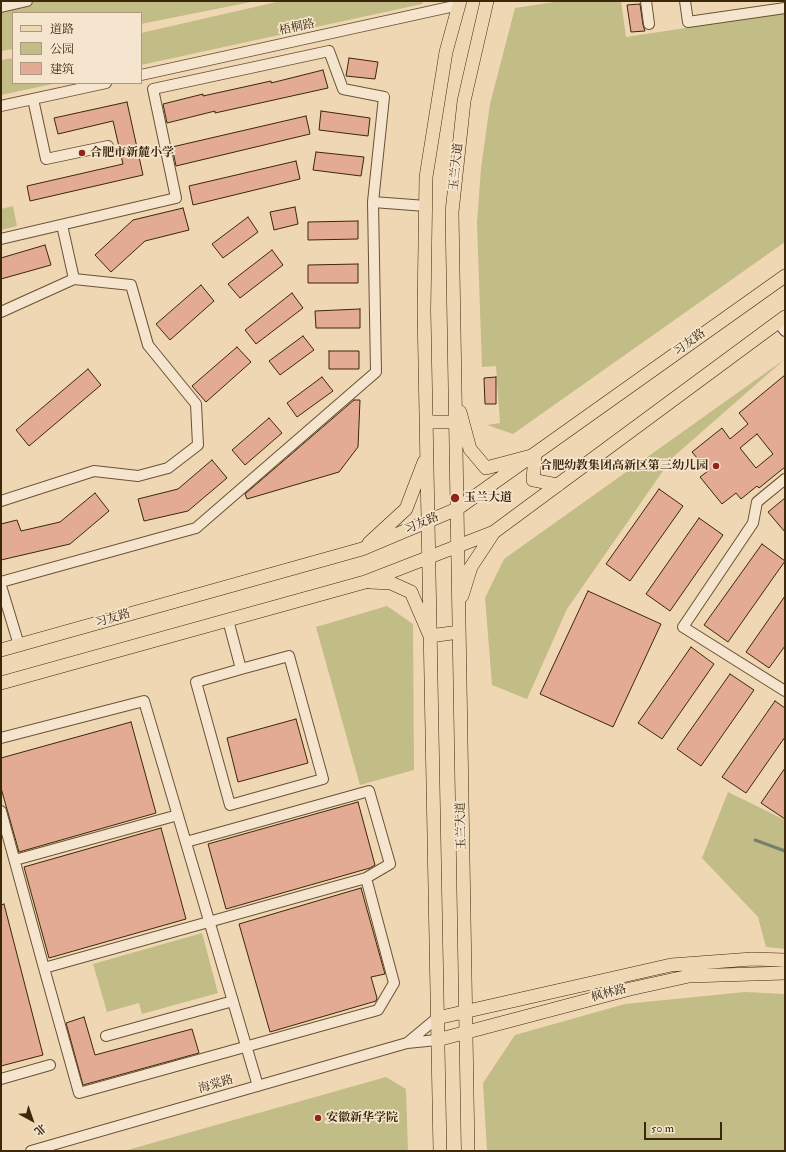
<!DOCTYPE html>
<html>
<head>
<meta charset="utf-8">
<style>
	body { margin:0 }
	#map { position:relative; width:786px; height:1152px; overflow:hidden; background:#f0d7b3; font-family:"IM FELL Double Pica","Noto Serif SC",serif }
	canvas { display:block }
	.frame { position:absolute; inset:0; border:2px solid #3b270a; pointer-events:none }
	.legend { position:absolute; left:12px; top:12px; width:130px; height:72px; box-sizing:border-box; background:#f5e5ce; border:1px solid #ab9980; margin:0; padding:5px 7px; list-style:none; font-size:12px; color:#3b270a }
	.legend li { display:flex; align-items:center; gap:8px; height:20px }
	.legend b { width:20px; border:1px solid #ab9980 }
	.north { position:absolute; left:12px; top:1100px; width:40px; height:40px; -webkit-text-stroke:3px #f5e5ce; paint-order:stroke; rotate:140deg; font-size:11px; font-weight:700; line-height:16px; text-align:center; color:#3b270a }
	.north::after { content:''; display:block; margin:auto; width:14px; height:18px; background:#3b270a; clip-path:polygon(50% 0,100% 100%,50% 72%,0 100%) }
	.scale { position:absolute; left:644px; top:1122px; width:78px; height:18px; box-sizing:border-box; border:2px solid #3b270a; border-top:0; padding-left:5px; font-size:12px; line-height:14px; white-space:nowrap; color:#3b270a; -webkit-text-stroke:3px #f5e5ce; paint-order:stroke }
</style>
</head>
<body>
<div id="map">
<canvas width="786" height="1152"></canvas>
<div class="frame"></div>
<ul class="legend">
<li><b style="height:5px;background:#f0d7b3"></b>道路</li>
<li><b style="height:11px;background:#c2bc87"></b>公园</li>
<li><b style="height:11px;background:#e3aa94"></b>建筑</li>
</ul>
<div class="north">北</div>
<div class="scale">50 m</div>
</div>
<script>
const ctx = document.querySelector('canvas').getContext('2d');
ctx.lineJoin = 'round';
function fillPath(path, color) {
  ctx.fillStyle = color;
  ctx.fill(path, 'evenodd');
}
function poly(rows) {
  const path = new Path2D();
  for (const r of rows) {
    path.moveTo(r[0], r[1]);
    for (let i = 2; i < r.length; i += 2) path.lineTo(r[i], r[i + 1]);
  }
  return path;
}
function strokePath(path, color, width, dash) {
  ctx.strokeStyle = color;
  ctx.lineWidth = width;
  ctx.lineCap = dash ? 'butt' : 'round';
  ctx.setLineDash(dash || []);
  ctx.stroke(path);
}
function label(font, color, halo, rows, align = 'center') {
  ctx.font = font + ' "IM FELL Double Pica","Noto Serif SC",serif';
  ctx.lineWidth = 3.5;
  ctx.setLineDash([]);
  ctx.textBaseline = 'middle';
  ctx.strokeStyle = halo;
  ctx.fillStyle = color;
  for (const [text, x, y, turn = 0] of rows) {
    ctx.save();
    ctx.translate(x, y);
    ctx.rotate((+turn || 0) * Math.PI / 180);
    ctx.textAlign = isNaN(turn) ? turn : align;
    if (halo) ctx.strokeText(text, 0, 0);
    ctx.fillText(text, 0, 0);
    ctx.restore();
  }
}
fillPath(poly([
	[1,1,256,1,141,24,141,13,13,13,13,49,1,51],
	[281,1,424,1,422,4,141,65,141,33],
	[561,1,621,1,626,37,785,13,785,242,513,434,487,425,500,423,496,366,482,367,477,223,481,168,490,104,515,8],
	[13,58,13,83,57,83,1,95,1,60],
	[13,206,17,226,1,230,1,209],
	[785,359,672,458,567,609,527,699,492,685,485,598,504,559],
	[387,606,413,624,414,770,360,785,316,627],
	[728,792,785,820,785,949,766,947,758,917,702,858],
	[202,933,218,993,142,1014,139,1003,107,1012,93,964],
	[745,992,785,994,785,1151,487,1151,483,1083,515,1035,625,1004],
	[386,1077,406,1089,408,1151,124,1151]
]), '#c2bc87');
strokePath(poly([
	[755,840,785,851]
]), '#757f69', 3);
const building = poly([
	[640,4,643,25,645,31,631,32,627,5,640,4],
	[349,58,378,62,375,79,346,76,349,58],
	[323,70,328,88,215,113,215,111,167,123,163,104,203,94,203,96,271,81,271,83,323,70],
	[127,102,143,175,30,201,27,186,123,164,113,121,58,134,54,118,127,102],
	[321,111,370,118,368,136,319,130,321,111],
	[306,116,310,134,176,166,172,147,306,116],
	[316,152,364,157,361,176,313,170,316,152],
	[296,161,300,179,193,205,189,186,296,161],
	[295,207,298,224,274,230,270,212,295,207],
	[183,208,189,230,145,241,111,272,95,255,133,220,183,208],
	[248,217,258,232,223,258,212,244,248,217],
	[358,221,358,239,308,240,308,222,358,221],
	[45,245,51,265,1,279,1,258,45,245],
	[272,250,283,265,240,298,228,284,272,250],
	[358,264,358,283,308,283,308,265,358,264],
	[201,285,214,301,170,340,156,324,201,285],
	[292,293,303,308,256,344,245,330,292,293],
	[360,309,360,328,316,328,315,311,360,309],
	[303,336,314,350,280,375,269,361,303,336],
	[237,347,251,362,206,402,192,386,237,347],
	[329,351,359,351,359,369,329,369,329,351],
	[88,369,101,385,29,446,16,430,88,369],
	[785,375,785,467,759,488,757,486,741,499,736,493,722,504,700,477,708,471,692,452,722,428,730,439,748,424,739,413,785,375],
	[757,434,773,454,756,468,740,448,757,434],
	[322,377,333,391,297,417,287,403,322,377],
	[496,377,496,404,485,404,484,378,496,377],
	[354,400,360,400,358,447,339,472,247,499,245,494,354,400],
	[269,418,282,433,245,465,232,450,269,418],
	[212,460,227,478,188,511,144,521,138,499,178,489,212,460],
	[659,489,683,506,630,581,606,564,659,489],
	[95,493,109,511,70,544,1,560,1,524,17,520,21,531,60,522,95,493],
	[785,498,785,532,768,512,785,498],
	[699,518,723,535,670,611,646,594,699,518],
	[762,544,785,561,728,642,704,625,762,544],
	[588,591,661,624,613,727,540,694,588,591],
	[785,596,785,646,769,668,746,652,785,596],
	[691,647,714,664,662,739,638,723,691,647],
	[730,674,754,690,701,766,677,749,730,674],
	[775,701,785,708,785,737,746,793,722,777,775,701],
	[296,719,308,763,238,782,227,738,296,719],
	[131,722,156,813,19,852,1,788,1,758,131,722],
	[785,768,785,819,761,803,785,768],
	[358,802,375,865,370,868,226,909,208,844,358,802],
	[161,828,186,919,49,958,24,867,161,828],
	[361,888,385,974,371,977,377,998,376,1001,270,1032,239,924,361,888],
	[4,904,43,1055,1,1066,1,905,4,904],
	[84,1017,95,1055,192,1029,199,1053,83,1085,66,1023,84,1017]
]);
fillPath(building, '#e3aa94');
strokePath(building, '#3b270a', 1);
const minor = poly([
	[646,1,649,24],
	[685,1,688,22,785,8],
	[1,7,27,1],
	[141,75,459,5],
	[33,99,46,159,108,146],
	[1,106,106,83],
	[373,202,426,206],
	[1,239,176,198,153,89,329,51,343,89,384,97,373,202,376,372,196,528,1,582],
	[1,312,74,279,62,225],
	[778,322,785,331],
	[785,479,757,502,753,523,683,627,785,691],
	[1,501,94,471,138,476,168,468,198,445,196,404,148,345,131,285,74,279],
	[1,586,19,645],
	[228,620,241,669,196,682,230,805,323,779,289,656,241,669],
	[1,738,144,701,258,1086],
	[1,811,44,968,79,1093,378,1010,394,983,366,878,44,968],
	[186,842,369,791,390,864,366,878],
	[15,860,178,815],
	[106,1036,233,1001],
	[407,1043,437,1018],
	[1,1079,50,1065],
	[31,1151,407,1043,437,1040]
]);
const major = poly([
	[460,412,470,449,486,468,535,455,533,480,558,485],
	[426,422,455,422],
	[369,543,406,509,424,462],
	[370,582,391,583,411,592,430,636,459,632],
	[462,596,471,567,494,532],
	[1,650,362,549,457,509,785,276],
	[1,683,365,582,494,532,785,317],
	[437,1018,671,965,752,959,785,960],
	[437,1040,630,989,689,976,785,973],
	[440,1151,424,310,426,177,446,52,460,1],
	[468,1151,452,212,464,101,487,1]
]);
strokePath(minor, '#685334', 12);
strokePath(major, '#3b270a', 14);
strokePath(minor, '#f5e5ce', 10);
strokePath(major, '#f0d7b3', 13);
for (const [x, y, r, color] of [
	[82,153,4,"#8f2418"],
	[716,466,4,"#8f2418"],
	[455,498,5,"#8f2418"],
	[318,1118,4,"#8f2418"]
]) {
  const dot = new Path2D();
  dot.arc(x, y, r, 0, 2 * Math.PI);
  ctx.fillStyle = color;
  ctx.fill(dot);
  strokePath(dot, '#f5e5ce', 1.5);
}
label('12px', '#3b270a', '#f5e5ce', [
	["梧桐路",297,28,-12],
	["玉兰大道",457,167,-84],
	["习友路",690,343,-36],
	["习友路",422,524,-23],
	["习友路",113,619,-16],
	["玉兰大道",462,826,-91],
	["枫林路",609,994,-15],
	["海棠路",216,1085,-16]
]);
label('bold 12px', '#3b270a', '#f5e5ce', [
	["合肥市新麓小学",90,153],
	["合肥幼教集团高新区第三幼儿园",708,466,"right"],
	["玉兰大道",464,498],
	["安徽新华学院",326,1118]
], 'left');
</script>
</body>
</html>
